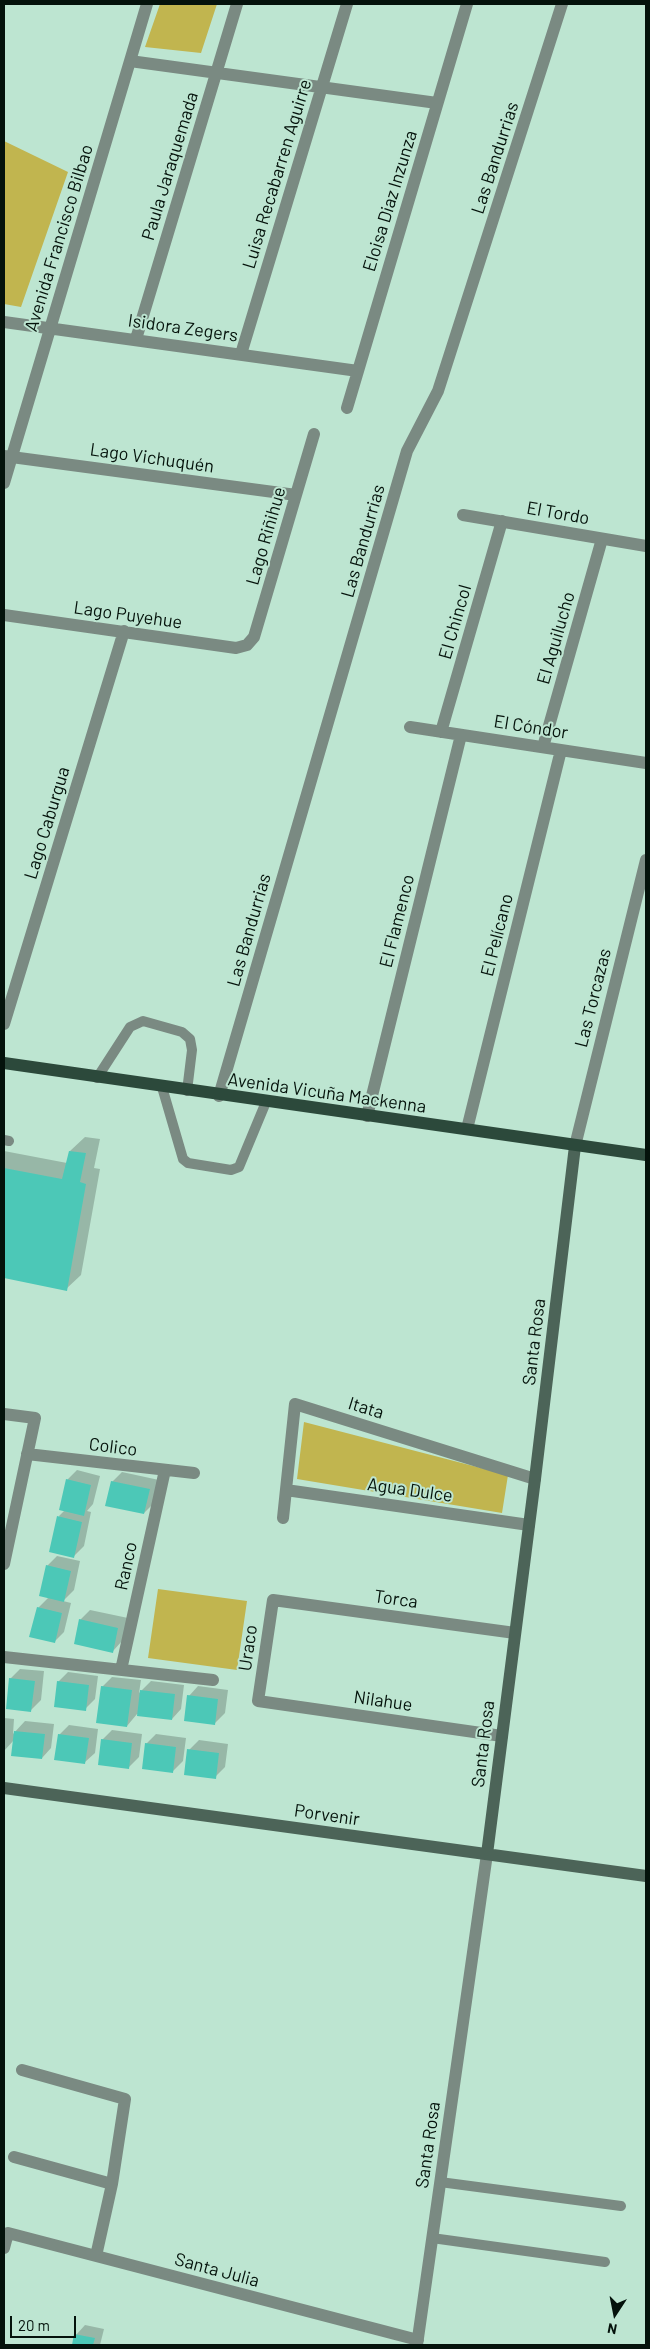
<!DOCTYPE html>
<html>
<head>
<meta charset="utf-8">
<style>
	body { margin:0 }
	#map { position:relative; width:650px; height:2349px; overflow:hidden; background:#bde5d1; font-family:Barlow,sans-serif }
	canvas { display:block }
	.frame { position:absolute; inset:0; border:5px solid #04120b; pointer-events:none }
	.north { position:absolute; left:590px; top:2289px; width:50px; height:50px; -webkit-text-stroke:4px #bde5d1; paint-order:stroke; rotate:191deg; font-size:14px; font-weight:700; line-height:20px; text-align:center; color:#04120b }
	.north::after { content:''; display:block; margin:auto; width:18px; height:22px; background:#04120b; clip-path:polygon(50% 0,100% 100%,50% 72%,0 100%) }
	.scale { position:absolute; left:10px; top:2316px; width:66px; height:22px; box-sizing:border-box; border:2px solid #04120b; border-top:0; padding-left:6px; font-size:15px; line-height:18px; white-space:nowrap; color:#04120b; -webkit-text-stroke:4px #bde5d1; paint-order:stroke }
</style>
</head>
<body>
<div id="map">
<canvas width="650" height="2349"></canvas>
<div class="frame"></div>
<div class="north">N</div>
<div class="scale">20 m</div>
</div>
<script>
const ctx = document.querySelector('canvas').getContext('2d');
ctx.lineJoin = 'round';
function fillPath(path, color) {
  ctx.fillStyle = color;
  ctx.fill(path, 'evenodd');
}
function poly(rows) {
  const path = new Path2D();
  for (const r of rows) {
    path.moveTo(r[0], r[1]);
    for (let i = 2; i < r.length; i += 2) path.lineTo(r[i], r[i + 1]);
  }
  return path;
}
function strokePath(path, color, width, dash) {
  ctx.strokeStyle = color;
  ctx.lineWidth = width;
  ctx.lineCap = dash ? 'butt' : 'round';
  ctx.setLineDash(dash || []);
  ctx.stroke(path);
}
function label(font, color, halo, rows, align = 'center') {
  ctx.font = font + ' Barlow,sans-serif';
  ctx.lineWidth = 4;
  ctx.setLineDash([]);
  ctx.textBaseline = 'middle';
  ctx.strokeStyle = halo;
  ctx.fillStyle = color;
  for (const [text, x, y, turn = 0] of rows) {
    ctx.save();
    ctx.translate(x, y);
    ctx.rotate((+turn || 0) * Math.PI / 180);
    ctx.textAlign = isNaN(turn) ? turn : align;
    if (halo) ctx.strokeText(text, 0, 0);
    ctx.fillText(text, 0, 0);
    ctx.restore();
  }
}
fillPath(poly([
	[160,4,217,4,201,53,145,47],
	[4,141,68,172,21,307,4,304],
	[304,1422,508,1475,502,1513,297,1479],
	[158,1589,247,1601,237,1670,148,1658]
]), '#c1b54f');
fillPath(poly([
	[85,1137,100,1139,94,1168,100,1169,81,1275,66,1289,4,1277,4,1151,67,1163,70,1151],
	[77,1470,100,1476,93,1504,87,1511,91,1512,84,1546,74,1556,59,1516,65,1510,67,1480],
	[122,1472,159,1480,154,1503,144,1513,112,1482],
	[57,1556,80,1561,74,1590,63,1601,71,1603,64,1632,54,1642,38,1608,49,1597,47,1566],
	[90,1610,128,1618,122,1641,113,1651,80,1620],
	[20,1669,44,1671,41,1700,31,1710,10,1679],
	[68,1672,98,1676,95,1699,85,1709,58,1682],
	[112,1677,141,1680,139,1693,151,1681,184,1685,181,1709,172,1719,137,1714,127,1726,102,1687],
	[198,1686,228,1690,225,1713,215,1723,189,1696],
	[4,1718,14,1719,13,1734,25,1721,54,1724,51,1748,42,1758,14,1740,4,1751],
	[69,1725,98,1729,95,1753,85,1762,59,1735],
	[112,1730,142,1734,139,1757,129,1767,102,1740],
	[156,1734,186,1738,183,1761,173,1771,146,1744],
	[199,1740,228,1744,225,1767,215,1777,189,1750],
	[85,2325,104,2329,100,2345,73,2345,76,2335]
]), '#0003');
fillPath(poly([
	[69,1151,86,1153,80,1182,86,1184,67,1291,4,1278,4,1168,62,1179],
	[66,1479,91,1485,84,1516,59,1510],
	[111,1481,150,1489,144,1514,105,1506],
	[57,1516,82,1522,74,1558,49,1552],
	[46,1565,71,1571,64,1602,39,1596],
	[37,1607,62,1613,55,1643,29,1637],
	[79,1619,118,1628,113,1653,74,1644],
	[9,1678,35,1681,31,1712,6,1709],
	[57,1681,89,1685,86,1711,54,1707],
	[101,1686,132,1690,127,1727,96,1723],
	[140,1690,175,1694,172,1720,137,1716],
	[187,1695,218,1699,215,1725,184,1721],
	[14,1731,45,1734,42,1759,11,1756],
	[58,1734,89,1738,85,1764,54,1760],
	[101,1739,132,1743,129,1769,98,1765],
	[145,1743,176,1747,173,1773,142,1769],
	[187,1749,219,1753,216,1779,184,1775],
	[74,2334,95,2338,93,2345,72,2345]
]), '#4cc8b7');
strokePath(poly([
	[97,1078,130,1027,143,1021,182,1032,190,1039,192,1050,187,1091],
	[162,1087,183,1159,188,1163,231,1170,239,1167,266,1102],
	[4,1140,9,1141],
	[440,2182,621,2206],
	[432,2238,605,2262]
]), '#7a8a82', 10);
strokePath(poly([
	[130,61,437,103],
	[4,322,358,371],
	[136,339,237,4],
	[241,354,347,4],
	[347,408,467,4],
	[4,456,296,495],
	[4,483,147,4],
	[463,515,646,546],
	[4,615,236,648,247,645,254,637,314,434],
	[410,727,646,763],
	[441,732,502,521],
	[543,747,602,539],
	[4,1024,124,631],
	[219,1096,407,451,438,391,562,4],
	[367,1116,461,735],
	[467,1129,561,750],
	[575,1146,646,860],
	[4,1414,35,1418,4,1564],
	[27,1454,194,1473],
	[286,1490,529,1525],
	[283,1518,295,1404,535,1479],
	[4,1657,213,1680],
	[121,1670,165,1470],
	[502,1736,258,1701,273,1600,515,1633],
	[22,2070,125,2099,112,2184,96,2256],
	[14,2157,112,2184],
	[4,2248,8,2233,418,2340],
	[417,2345,487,1854]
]), '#7a8a82', 12);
strokePath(poly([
	[4,1788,646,1876],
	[487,1854,535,1479,575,1146]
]), '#4c6458', 12);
strokePath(poly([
	[4,1063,646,1155]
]), '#2c493b', 12);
label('18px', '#04120b', '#bde5d1', [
	["Las Bandurrias",495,158,-72],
	["Paula Jaraquemada",170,166,-73],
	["Luisa Recabarren Aguirre",277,174,-73],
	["Eloisa Diaz Inzunza",390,201,-73],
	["Avenida Francisco Bilbao",59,238,-73],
	["Isidora Zegers",183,328,8],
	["Lago Vichuquén",152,458,8],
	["El Tordo",558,513,10],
	["Lago Riñihue",266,536,-74],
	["Las Bandurrias",363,541,-74],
	["Lago Puyehue",128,615,8],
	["El Chincol",455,622,-74],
	["El Aguilucho",556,638,-74],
	["El Cóndor",531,727,9],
	["Lago Caburgua",47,823,-73],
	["El Flamenco",397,921,-76],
	["Las Bandurrias",249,930,-74],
	["El Pelícano",497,935,-76],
	["Las Torcazas",593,998,-76],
	["Avenida Vicuña Mackenna",327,1093,8],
	["Santa Rosa",534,1342,-83],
	["Itata",366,1408,17],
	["Colico",113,1447,7],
	["Agua Dulce",410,1490,8],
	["Ranco",126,1566,-78],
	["Torca",396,1599,8],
	["Uraco",248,1648,-82],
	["Nilahue",383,1701,8],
	["Santa Rosa",483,1744,-83],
	["Porvenir",327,1815,8],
	["Santa Rosa",428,2145,-82],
	["Santa Julia",217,2270,15]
]);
</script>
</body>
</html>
